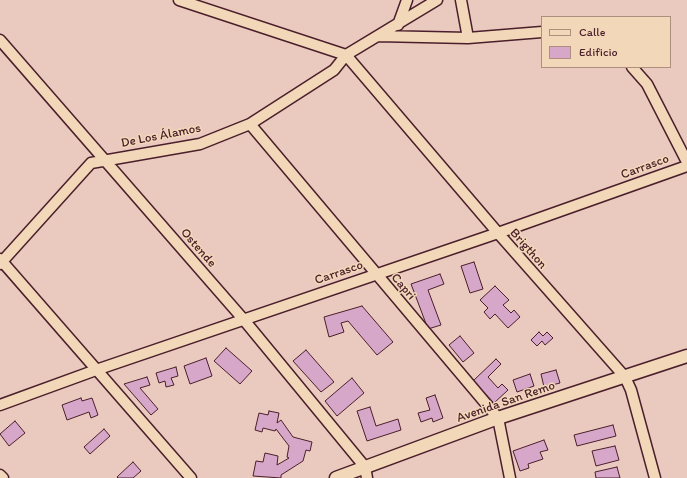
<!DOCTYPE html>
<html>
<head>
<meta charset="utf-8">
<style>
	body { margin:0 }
	#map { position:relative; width:687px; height:478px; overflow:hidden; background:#eac9be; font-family:Itim,sans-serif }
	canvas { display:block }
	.legend { position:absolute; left:541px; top:16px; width:130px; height:52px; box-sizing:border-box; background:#f2d8b9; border:1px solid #af8e80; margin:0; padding:5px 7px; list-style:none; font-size:12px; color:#4a1f2b }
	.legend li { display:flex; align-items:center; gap:8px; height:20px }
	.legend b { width:20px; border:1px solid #af8e80 }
</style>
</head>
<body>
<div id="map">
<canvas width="687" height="478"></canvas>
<ul class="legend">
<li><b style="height:5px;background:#f2d8b9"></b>Calle</li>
<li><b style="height:11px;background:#d6a7c8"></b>Edificio</li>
</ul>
</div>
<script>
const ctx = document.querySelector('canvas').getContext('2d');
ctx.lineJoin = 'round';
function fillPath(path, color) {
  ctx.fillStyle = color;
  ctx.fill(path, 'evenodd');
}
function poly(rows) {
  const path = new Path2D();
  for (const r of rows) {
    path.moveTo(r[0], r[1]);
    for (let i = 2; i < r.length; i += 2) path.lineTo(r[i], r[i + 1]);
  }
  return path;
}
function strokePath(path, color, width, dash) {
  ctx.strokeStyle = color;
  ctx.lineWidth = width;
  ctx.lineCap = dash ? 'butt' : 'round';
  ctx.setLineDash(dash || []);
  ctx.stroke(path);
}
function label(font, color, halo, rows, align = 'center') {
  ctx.font = font + ' Itim,sans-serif';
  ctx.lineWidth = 3;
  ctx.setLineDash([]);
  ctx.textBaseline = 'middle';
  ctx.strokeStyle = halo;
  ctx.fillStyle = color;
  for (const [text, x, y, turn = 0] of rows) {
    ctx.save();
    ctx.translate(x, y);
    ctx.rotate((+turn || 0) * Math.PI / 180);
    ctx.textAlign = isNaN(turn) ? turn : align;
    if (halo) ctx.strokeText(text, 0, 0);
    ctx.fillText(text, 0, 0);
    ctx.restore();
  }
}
const building = poly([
	[474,262,483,289,470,293,461,266,474,262],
	[440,274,444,284,428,290,441,325,428,329,411,284,440,274],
	[495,286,509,300,503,305,511,313,514,310,520,317,508,328,495,314,490,319,484,312,488,308,480,300,495,286],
	[362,306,393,342,377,355,348,321,341,323,344,332,329,337,324,317,362,306],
	[539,332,543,336,547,332,553,338,545,345,542,341,537,346,531,340,539,332],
	[460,336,474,353,463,362,449,345,460,336],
	[226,348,252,371,240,384,214,361,226,348],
	[306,350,334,382,321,392,293,361,306,350],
	[206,358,212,376,190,384,184,366,206,358],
	[496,359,501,364,488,377,498,388,502,384,508,390,494,403,473,381,496,359],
	[176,367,178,376,171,378,174,385,166,387,165,381,159,383,156,373,176,367],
	[556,370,560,383,544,387,541,374,556,370],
	[530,374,534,386,517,392,513,380,530,374],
	[147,377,150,385,140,388,158,409,151,415,124,384,147,377],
	[352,378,364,393,337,416,325,401,352,378],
	[435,395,443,418,433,422,432,418,421,422,418,413,430,410,426,398,435,395],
	[81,398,82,401,92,398,98,415,91,418,89,412,67,420,62,405,81,398],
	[370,407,376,426,398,419,401,430,367,441,357,411,370,407],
	[269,411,279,413,277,423,281,420,293,437,312,442,310,451,306,450,303,461,281,475,281,478,253,476,256,461,263,462,265,453,278,456,277,465,289,458,287,457,289,446,276,429,275,431,263,428,262,432,255,430,259,413,268,415,269,411],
	[15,421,25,433,9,446,0,434,15,421],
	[613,425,616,436,577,446,574,435,613,425],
	[104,429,110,436,90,454,84,447,104,429],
	[544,440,548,450,540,452,543,459,528,464,529,468,520,471,513,451,544,440],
	[615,446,619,460,596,466,592,451,615,446],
	[133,462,141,471,133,478,118,478,117,477,133,462],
	[617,467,620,478,596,478,595,472,617,467]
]);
fillPath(building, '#d6a7c8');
strokePath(building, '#4a1f2b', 1);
const minor = poly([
	[179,0,346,55,437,0],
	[461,0,468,38],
	[398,25,407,0],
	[378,36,468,38,542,32],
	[0,40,244,320,365,467,367,478],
	[632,67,647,84,687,162],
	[250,124,498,418,510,478],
	[0,259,191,478],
	[0,264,91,163,200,144,250,124,334,70,346,55,498,233,625,377,631,390,655,478],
	[0,405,96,370,498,233,687,166],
	[0,475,3,478]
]);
const tertiary = poly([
	[336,478,498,418,687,356]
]);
strokePath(minor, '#4a1f2b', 13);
strokePath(tertiary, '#4a1f2b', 15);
strokePath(minor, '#f2d8b9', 10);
strokePath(tertiary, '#f2d8b9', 12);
label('13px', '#4a1f2b', '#f2d8b9', [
	["De Los Álamos",161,136,-11],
	["Carrasco",645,167,-20],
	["Ostende",198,248,49],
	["Brigthon",528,249,49],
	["Carrasco",339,273,-19],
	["Capri",403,287,50],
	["Avenida San Remo",506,402,-19]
]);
</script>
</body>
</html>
